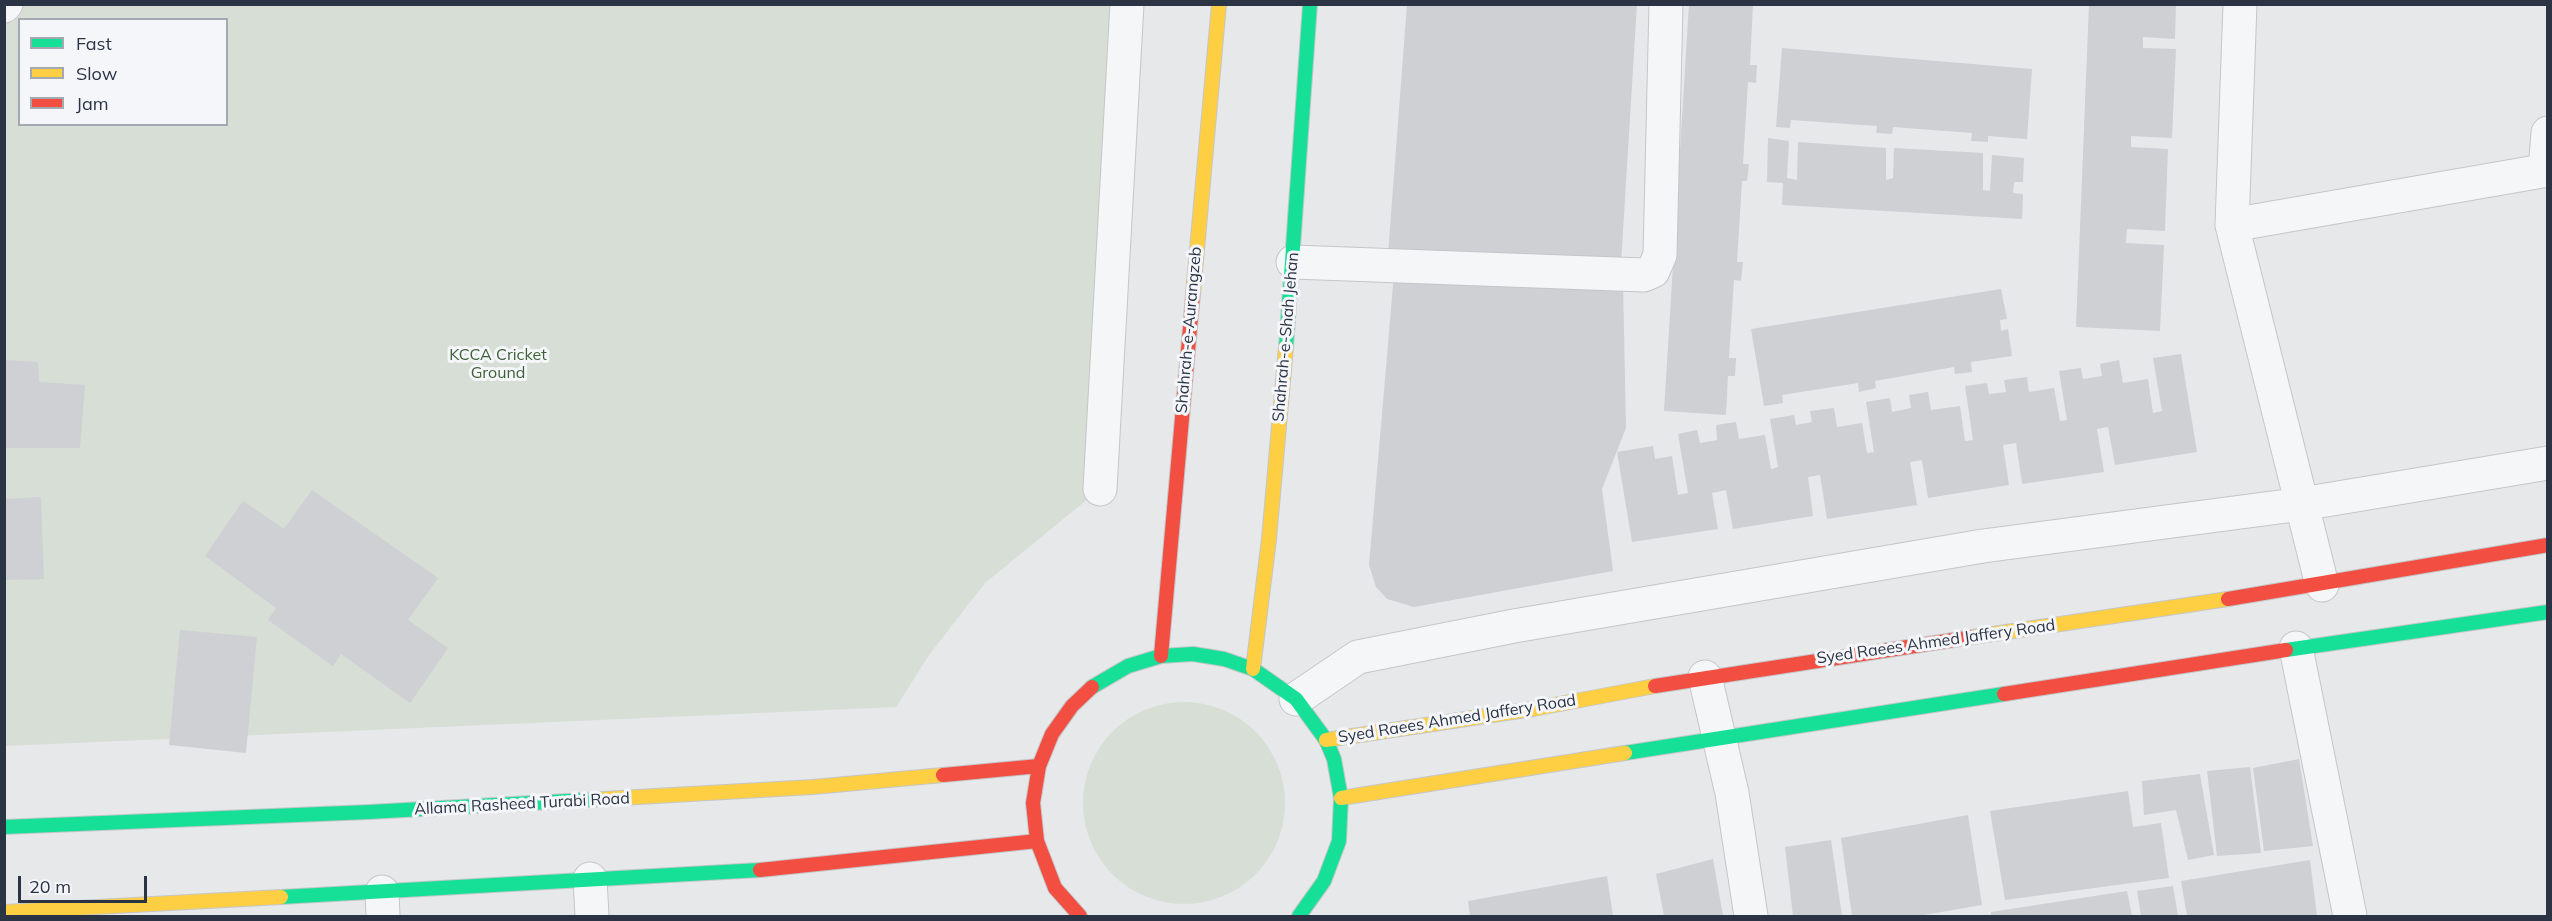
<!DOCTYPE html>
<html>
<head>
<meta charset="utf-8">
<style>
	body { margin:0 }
	#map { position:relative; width:2552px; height:921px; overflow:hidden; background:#e6e8ea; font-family:Mulish,sans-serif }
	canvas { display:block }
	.frame { position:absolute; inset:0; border:6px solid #2b3445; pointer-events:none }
	.legend { position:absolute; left:18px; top:18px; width:210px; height:108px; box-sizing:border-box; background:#f4f6f9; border:2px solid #a4a8b1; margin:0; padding:8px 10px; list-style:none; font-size:18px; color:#2b3445 }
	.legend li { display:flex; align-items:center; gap:12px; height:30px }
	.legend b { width:30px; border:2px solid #a4a8b1 }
	.scale { position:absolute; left:18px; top:876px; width:129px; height:27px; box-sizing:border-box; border:3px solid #2b3445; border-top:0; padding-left:8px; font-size:18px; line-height:21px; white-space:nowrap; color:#2b3445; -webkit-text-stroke:4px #f4f6f9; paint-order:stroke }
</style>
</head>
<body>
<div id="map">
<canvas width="2552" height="921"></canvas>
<div class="frame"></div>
<ul class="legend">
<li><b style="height:8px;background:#16e098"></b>Fast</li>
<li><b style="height:8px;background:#ffcf43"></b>Slow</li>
<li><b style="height:8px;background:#f24e42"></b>Jam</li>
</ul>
<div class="scale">20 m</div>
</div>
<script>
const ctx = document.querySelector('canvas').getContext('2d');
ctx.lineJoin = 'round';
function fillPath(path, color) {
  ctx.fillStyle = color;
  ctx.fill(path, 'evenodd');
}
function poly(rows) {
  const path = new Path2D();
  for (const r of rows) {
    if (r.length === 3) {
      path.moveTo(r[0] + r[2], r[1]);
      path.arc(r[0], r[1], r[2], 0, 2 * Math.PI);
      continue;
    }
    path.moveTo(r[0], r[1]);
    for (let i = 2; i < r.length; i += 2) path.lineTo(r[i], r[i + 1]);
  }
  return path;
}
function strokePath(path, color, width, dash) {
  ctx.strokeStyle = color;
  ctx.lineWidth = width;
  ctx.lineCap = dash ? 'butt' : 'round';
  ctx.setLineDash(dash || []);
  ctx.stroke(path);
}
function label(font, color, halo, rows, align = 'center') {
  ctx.font = font + ' Mulish,sans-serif';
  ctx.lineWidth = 6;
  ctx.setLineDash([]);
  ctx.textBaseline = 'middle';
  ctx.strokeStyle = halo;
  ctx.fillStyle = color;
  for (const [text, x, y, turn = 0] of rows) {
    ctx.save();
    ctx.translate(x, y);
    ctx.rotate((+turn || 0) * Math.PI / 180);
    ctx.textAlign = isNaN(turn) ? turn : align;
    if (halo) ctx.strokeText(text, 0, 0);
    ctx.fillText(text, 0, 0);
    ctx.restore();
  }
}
fillPath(poly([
	[6,4,1127,5,1100,489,985,583,929,655,896,707,5,746],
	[20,20,226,20,226,124,20,124],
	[1184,803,101]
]), '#d6ded6');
fillPath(poly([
	[1407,4,1637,4,1621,264,1388,254],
	[1689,4,1753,4,1750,65,1757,65,1756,83,1748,82,1743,164,1749,164,1747,181,1742,181,1737,262,1743,262,1741,281,1734,280,1729,358,1736,358,1735,376,1728,376,1726,415,1664,411],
	[2089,4,2176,4,2175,39,2143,37,2143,48,2176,49,2172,138,2131,136,2131,147,2168,149,2165,231,2127,229,2126,243,2164,245,2160,331,2076,327],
	[1782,48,2032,69,2027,139,1988,136,1988,142,1971,141,1972,133,1893,127,1892,134,1876,133,1877,126,1791,120,1790,128,1776,127],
	[1768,138,1789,141,1787,178,1797,180,1798,142,1886,148,1886,180,1893,178,1894,148,1983,153,1983,190,1990,191,1992,155,2024,158,2023,182,2014,182,2013,193,2023,194,2022,219,1782,205,1783,183,1767,182],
	[1394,274,1623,282,1626,428,1602,489,1613,571,1414,607,1387,599,1376,587,1369,565],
	[2001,289,2007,319,2000,320,2001,331,2008,329,2012,356,1971,362,1972,372,1955,374,1954,367,1875,381,1876,388,1859,392,1858,383,1782,395,1783,403,1764,406,1751,329],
	[2181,354,2197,452,2115,465,2108,427,2097,429,2104,472,2022,484,2016,443,2003,445,2009,485,1928,498,1922,460,1910,462,1917,505,1827,519,1820,475,1808,477,1813,516,1733,529,1726,490,1712,493,1718,529,1632,542,1617,452,1653,446,1655,459,1672,456,1678,495,1688,493,1678,434,1697,430,1700,443,1717,440,1716,425,1736,422,1739,439,1765,435,1771,469,1778,467,1770,419,1794,415,1796,425,1812,422,1810,411,1834,408,1837,427,1862,423,1867,453,1874,452,1866,402,1890,398,1892,412,1911,408,1909,395,1928,392,1931,410,1960,406,1965,441,1973,440,1965,386,1987,383,1989,394,2006,392,2004,380,2027,377,2029,392,2054,388,2060,421,2067,420,2059,371,2081,368,2083,379,2102,376,2100,364,2119,360,2123,383,2148,379,2153,413,2162,411,2153,358],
	[4,360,38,362,39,382,85,385,80,448,4,448],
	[312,490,438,578,408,620,448,648,410,703,341,654,333,666,268,620,276,608,205,556,243,501,284,529],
	[41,497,44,579,4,580,4,499],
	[180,630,257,637,246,753,169,745],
	[2299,759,2313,846,2264,851,2253,768],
	[2250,767,2261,853,2217,856,2207,771],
	[2200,774,2214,855,2188,860,2176,810,2144,815,2142,781],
	[2128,791,2133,827,2161,823,2169,878,2005,900,1990,811],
	[1968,815,1982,905,1918,916,1852,916,1841,838],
	[1831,840,1842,916,1793,916,1785,847],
	[1713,859,1723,916,1664,916,1656,874],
	[2310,860,2317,916,2187,916,2181,881],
	[1607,876,1613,916,1470,916,1468,901],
	[2173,886,2178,916,2141,916,2137,891],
	[2127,891,2132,916,1991,916,1991,912]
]), '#ced0d3');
const street = poly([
	[2240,4,2232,225,2322,585],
	[4,6,6,4],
	[2545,170,2548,133],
	[2232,225,2548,170],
	[1293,262,1644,275,1653,271,1660,255,1666,4],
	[1100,489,1127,4],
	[2296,648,2350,916],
	[1705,677,1732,793,1751,916],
	[1296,699,1358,657,1514,626,1983,546,2302,504,2548,463],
	[590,879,592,916],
	[382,892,383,916]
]);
const fast = poly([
	[1286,347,1310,4],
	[2286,650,2548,612],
	[1092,687,1128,666,1161,656,1193,654,1224,659,1253,669,1296,699,1326,740,1334,759,1341,798,1339,841,1324,881,1299,916],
	[1625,753,2004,694],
	[4,827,369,812,603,799],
	[281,897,760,870]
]);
const slow = poly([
	[1193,294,1219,4],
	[1973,637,2228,599],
	[1253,669,1269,539,1286,347],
	[1326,740,1533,709,1655,686],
	[1341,798,1625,753],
	[603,799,813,787,943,775],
	[4,912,281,897]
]);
const jam = poly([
	[2228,599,2548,545],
	[1161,656,1193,294],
	[1655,686,1973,637],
	[2004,694,2286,650],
	[943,775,1039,766],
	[760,870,1037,841],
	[1080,916,1055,888,1037,841,1033,803,1039,766,1052,734,1072,706,1092,687]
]);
strokePath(street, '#c4c6c8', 35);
strokePath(fast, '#c4c6c8', 16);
strokePath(slow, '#c4c6c8', 16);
strokePath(jam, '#c4c6c8', 16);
strokePath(street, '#f5f6f7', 33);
strokePath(fast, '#16e098', 14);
strokePath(slow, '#ffcf43', 14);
strokePath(jam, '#f24e42', 14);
label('16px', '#2b3445', '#f4f6f9', [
	["Shahrah-e-Aurangzeb",1189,330,-85],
	["Shahrah-e-Shah Jehan",1286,337,-85],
	["Syed Raees Ahmed Jaffery Road",1936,642,-8],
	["Syed Raees Ahmed Jaffery Road",1457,719,-9],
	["Allama Rasheed Turabi Road",522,804,-3]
]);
label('16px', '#3f6138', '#f4f6f9', [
	["KCCA Cricket",498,355],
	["Ground",498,373]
]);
</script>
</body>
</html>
